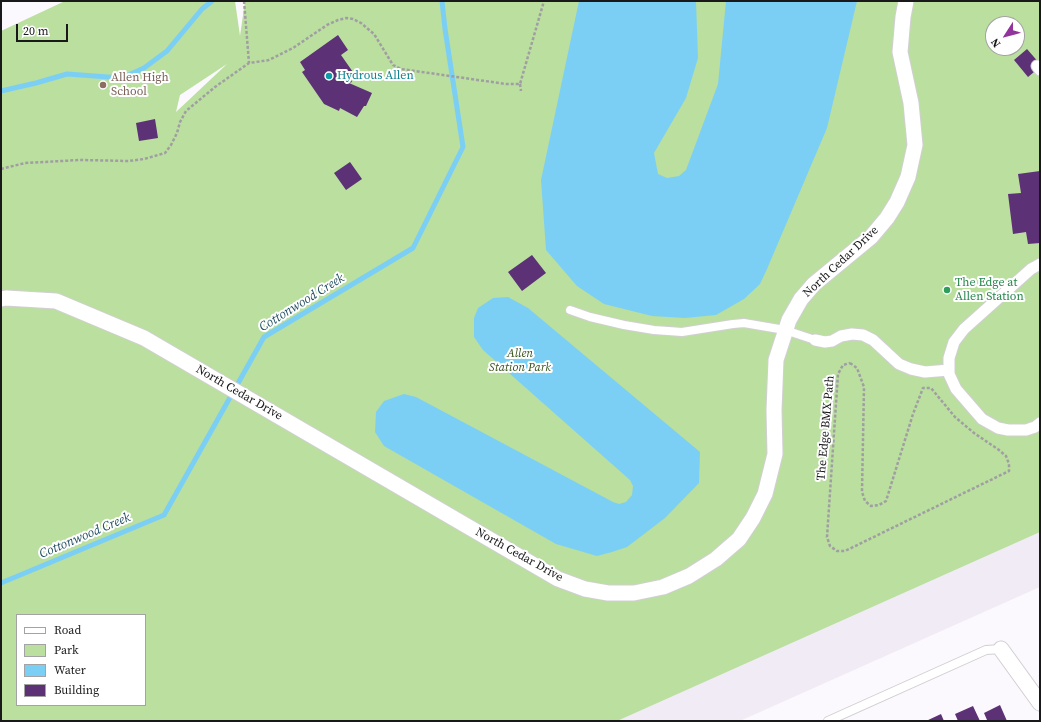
<!DOCTYPE html>
<html>
<head>
<meta charset="utf-8">
<style>
	body { margin:0 }
	#map { position:relative; width:1041px; height:722px; overflow:hidden; background:#fcf9fe; font-family:"Source Serif 4",serif }
	canvas { display:block }
	.frame { position:absolute; inset:0; border:2px solid #19181a; pointer-events:none }
	.legend { position:absolute; left:16px; top:614px; width:130px; height:92px; box-sizing:border-box; background:#fff; border:1px solid #a3a3a3; margin:0; padding:5px 7px; list-style:none; font-size:12px; color:#19181a }
	.legend li { display:flex; align-items:center; gap:8px; height:20px }
	.legend b { width:20px; border:1px solid #a3a3a3 }
	.north { position:absolute; left:985px; top:16px; width:40px; height:40px; box-sizing:border-box; background:#fff; border:1px solid #a3a3a3; border-radius:50%; rotate:234deg; font-size:11px; font-weight:700; line-height:16px; text-align:center; color:#19181a }
	.north::after { content:''; display:block; margin:auto; width:14px; height:18px; background:#93349d; clip-path:polygon(50% 0,100% 100%,50% 72%,0 100%) }
	.scale { position:absolute; left:16px; top:24px; width:52px; height:18px; box-sizing:border-box; border:2px solid #19181a; border-top:0; padding-left:5px; font-size:12px; line-height:14px; white-space:nowrap; color:#19181a; -webkit-text-stroke:3px #fff; paint-order:stroke }
</style>
</head>
<body>
<div id="map">
<canvas width="1041" height="722"></canvas>
<div class="frame"></div>
<ul class="legend">
<li><b style="height:5px;background:#fff"></b>Road</li>
<li><b style="height:11px;background:#badf9f"></b>Park</li>
<li><b style="height:11px;background:#7ccff4"></b>Water</li>
<li><b style="height:11px;background:#5d3176"></b>Building</li>
</ul>
<div class="north">N</div>
<div class="scale">20 m</div>
</div>
<script>
const ctx = document.querySelector('canvas').getContext('2d');
ctx.lineJoin = 'round';
function fillPath(path, color) {
  ctx.fillStyle = color;
  ctx.fill(path, 'evenodd');
}
function poly(rows) {
  const path = new Path2D();
  for (const r of rows) {
    path.moveTo(r[0], r[1]);
    for (let i = 2; i < r.length; i += 2) path.lineTo(r[i], r[i + 1]);
  }
  return path;
}
function strokePath(path, color, width, dash) {
  ctx.strokeStyle = color;
  ctx.lineWidth = width;
  ctx.lineCap = dash ? 'butt' : 'round';
  ctx.setLineDash(dash || []);
  ctx.stroke(path);
}
function label(font, color, halo, rows, align = 'center') {
  ctx.font = font + ' "Source Serif 4",serif';
  ctx.lineWidth = 4;
  ctx.setLineDash([]);
  ctx.textBaseline = 'middle';
  ctx.strokeStyle = halo;
  ctx.fillStyle = color;
  for (const [text, x, y, turn = 0] of rows) {
    ctx.save();
    ctx.translate(x, y);
    ctx.rotate((+turn || 0) * Math.PI / 180);
    ctx.textAlign = isNaN(turn) ? turn : align;
    if (halo) ctx.strokeText(text, 0, 0);
    ctx.fillText(text, 0, 0);
    ctx.restore();
  }
}
fillPath(poly([
	[1040,520,1040,587,740,721,593,721]
]), '#f1ebf6');
fillPath(poly([
	[65,1,235,1,240,36,245,1,1040,1,1040,532,617,721,1,721,1,31],
	[993,24,1017,24,1017,48,993,48],
	[227,64,176,112,180,95],
	[17,615,145,615,145,705,17,705]
]), '#badf9f');
fillPath(poly([
	[579,1,696,1,698,58,686,98,654,153,658,174,667,178,679,176,686,170,718,84,726,1,857,1,827,128,767,269,760,284,744,299,716,315,685,318,652,316,604,304,577,286,546,250,541,180],
	[508,297,528,308,700,452,699,483,665,518,627,547,612,552,597,556,556,544,384,446,375,432,376,412,384,401,404,394,416,397,613,502,619,504,626,502,632,495,633,486,630,480,483,350,474,337,474,318,478,308,493,298]
]), '#7ccff4');
strokePath(poly([
	[1,91,36,83,67,74,122,78,144,68,167,51,202,9,212,1],
	[1,583,164,515,264,337,413,248,463,147,445,29,442,1]
]), '#7ccff4', 5);
fillPath(poly([
	[338,35,348,50,341,55,355,75,350,78,352,82,349,83,372,93,366,106,364,106,357,117,340,108,339,111,324,104,302,72,305,70,300,62],
	[1027,49,1040,64,1040,67,1028,77,1014,60],
	[155,119,158,138,139,141,136,123],
	[350,162,362,179,346,190,334,173],
	[1040,171,1040,243,1028,244,1026,232,1013,234,1008,194,1021,193,1018,174],
	[532,255,546,273,522,291,508,272],
	[1000,705,1007,721,985,721,987,720,984,713],
	[973,706,980,721,958,721,955,714],
	[941,714,944,721,926,721]
]), '#5d3176');
const service = poly([
	[570,310,590,317,624,325,654,330,682,332,733,324,744,323,785,330,815,340],
	[828,721,986,650,1001,649]
]);
const pedestrian = poly([
	[1037,66,1040,70],
	[1040,264,1031,269,964,329,954,342,949,358,949,374,956,389,982,419,998,428,1008,430,1026,430,1035,427,1040,423],
	[815,340,825,342,832,341,841,336,852,334,863,335,873,340,899,364,911,369,925,372,949,370]
]);
const minor = poly([
	[1,299,6,298,56,301,144,338,558,579,585,589,608,593,634,593,663,587,689,576,716,559,739,539,753,518,765,494,775,454,774,410,776,360,789,320,801,299,814,284,871,237,887,218,897,202,908,177,915,145,911,103,900,52,903,17,906,1],
	[1001,649,1040,703]
]);
strokePath(service, '#d2cfd3', 10);
strokePath(pedestrian, '#d2cfd3', 13);
strokePath(minor, '#d2cfd3', 17);
strokePath(poly([
	[244,1,249,63],
	[520,84,521,91],
	[1,169,25,163,80,160,129,161,144,159,165,153,171,145,177,133,180,122,186,111,215,87,249,63,269,60,293,48,327,25,338,20,346,18,353,19,361,23,374,34,393,65,401,69,506,84,520,84,544,1],
	[850,363,857,368,864,387,862,492,865,501,871,506,879,505,886,501,913,414,923,388,931,388,955,417,974,433,999,450,1006,456,1009,464,1009,471,845,551,837,551,830,546,827,537,838,374,843,365,850,363]
]), '#a09ea2', 2.5, [3, 2]);
strokePath(service, '#fff', 8);
strokePath(pedestrian, '#fff', 11);
strokePath(minor, '#fff', 15);
for (const [x, y, r, color] of [
	[329,76,4,"#0f9aa8"],
	[103,85,4,"#8d6e63"],
	[947,290,4,"#2e9e5b"]
]) {
  const dot = new Path2D();
  dot.arc(x, y, r, 0, 2 * Math.PI);
  ctx.fillStyle = color;
  ctx.fill(dot);
  strokePath(dot, '#fff', 1.5);
}
label('12px', '#0d838f', '#fff', [
	["Hydrous Allen",337,76]
], 'left');
label('12px', '#785e54', '#fff', [
	["Allen High",111,78],
	["School",111,92]
], 'left');
label('12px', '#19181a', '#fff', [
	["North Cedar Drive",841,262,-43],
	["North Cedar Drive",239,393,30],
	["The Edge BMX Path",826,428,-85],
	["North Cedar Drive",519,555,29]
]);
label('12px', '#27864d', '#fff', [
	["The Edge at",955,283],
	["Allen Station",955,297]
], 'left');
label('italic 12px', '#345018', '#fff', [
	["Allen",520,354],
	["Station Park",520,368]
]);
label('italic 13px', '#1f4d61', '#fff', [
	["Cottonwood Creek",302,303,-32],
	["Cottonwood Creek",85,536,-23]
]);
</script>
</body>
</html>
